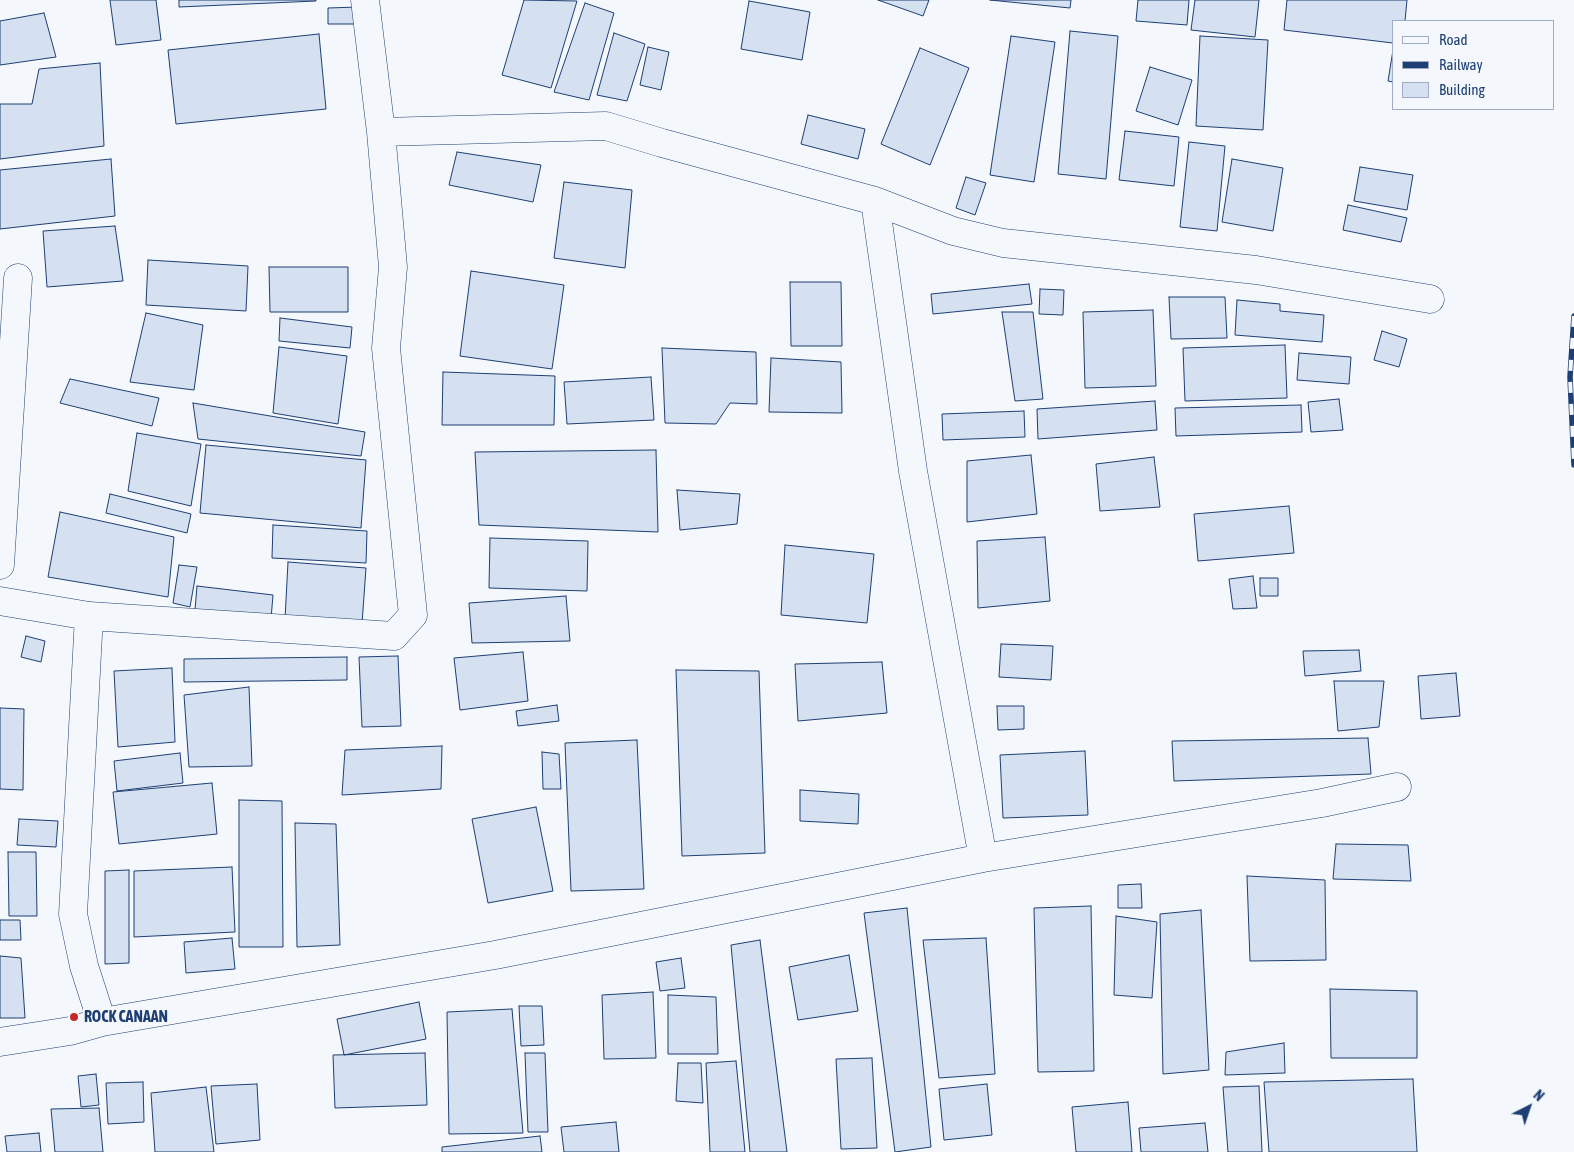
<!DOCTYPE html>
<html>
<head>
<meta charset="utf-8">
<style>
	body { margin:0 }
	#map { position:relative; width:1574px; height:1152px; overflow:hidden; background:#f4f7fb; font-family:"Asap Condensed",sans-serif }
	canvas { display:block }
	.legend { position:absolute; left:1392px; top:20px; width:162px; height:90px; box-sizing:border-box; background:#f4f7fb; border:1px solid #9eadc5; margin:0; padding:6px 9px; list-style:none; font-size:15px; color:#1d3f73 }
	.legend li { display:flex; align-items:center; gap:10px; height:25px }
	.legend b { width:25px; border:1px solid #9eadc5 }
	.north { position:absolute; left:1504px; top:1082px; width:50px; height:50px; -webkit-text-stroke:4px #f4f7fb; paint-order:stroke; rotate:41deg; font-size:14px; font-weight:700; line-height:20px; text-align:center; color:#1d3f73 }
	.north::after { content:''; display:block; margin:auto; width:18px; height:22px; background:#1d3f73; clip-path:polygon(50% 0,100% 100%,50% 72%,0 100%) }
</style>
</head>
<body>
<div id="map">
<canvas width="1574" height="1152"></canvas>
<ul class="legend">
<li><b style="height:6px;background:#f4f7fb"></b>Road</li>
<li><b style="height:6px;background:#1d3f73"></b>Railway</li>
<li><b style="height:14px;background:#d5e0f0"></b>Building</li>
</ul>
<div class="north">N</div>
</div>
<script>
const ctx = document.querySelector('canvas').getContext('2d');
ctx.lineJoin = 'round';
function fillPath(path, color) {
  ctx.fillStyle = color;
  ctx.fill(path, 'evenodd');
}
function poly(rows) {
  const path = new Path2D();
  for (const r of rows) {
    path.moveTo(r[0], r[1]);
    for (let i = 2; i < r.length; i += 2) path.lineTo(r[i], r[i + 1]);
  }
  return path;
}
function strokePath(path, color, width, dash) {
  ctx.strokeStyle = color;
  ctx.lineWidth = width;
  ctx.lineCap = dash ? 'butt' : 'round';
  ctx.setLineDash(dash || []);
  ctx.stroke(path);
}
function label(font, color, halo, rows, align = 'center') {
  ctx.font = font + ' "Asap Condensed",sans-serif';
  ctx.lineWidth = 4;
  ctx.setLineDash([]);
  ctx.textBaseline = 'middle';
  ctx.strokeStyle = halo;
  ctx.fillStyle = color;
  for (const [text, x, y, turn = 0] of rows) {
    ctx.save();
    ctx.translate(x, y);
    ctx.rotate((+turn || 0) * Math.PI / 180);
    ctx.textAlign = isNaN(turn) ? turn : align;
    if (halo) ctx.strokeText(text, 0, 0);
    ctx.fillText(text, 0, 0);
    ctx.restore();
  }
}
const building = poly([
	[110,0,156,0,161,40,116,45,110,0],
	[179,0,316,0,316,1,179,7,179,0],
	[524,0,577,1,551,88,502,75,524,0],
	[878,0,929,0,923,16,878,0],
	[990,0,1071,0,1070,8,990,0],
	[1138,0,1189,0,1187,25,1136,21,1138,0],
	[1195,0,1259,0,1255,37,1191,30,1195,0],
	[1287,0,1407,0,1405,21,1393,21,1393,43,1284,30,1287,0],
	[749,1,810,12,802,60,741,49,749,1],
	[585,3,614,13,589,100,554,92,585,3],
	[358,7,359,24,328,24,328,8,358,7],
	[44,13,56,57,0,65,0,21,44,13],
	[1070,31,1118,36,1106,179,1058,174,1070,31],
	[614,33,645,44,627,101,597,95,614,33],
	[319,34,326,109,176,124,168,50,319,34],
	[1011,36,1055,42,1034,182,990,175,1011,36],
	[1200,36,1268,40,1263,130,1196,126,1200,36],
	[648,47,669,52,661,90,640,85,648,47],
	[920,48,969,68,930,165,881,144,920,48],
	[1393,50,1393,82,1388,81,1393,50],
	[100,63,104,146,0,159,0,104,32,104,39,69,100,63],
	[1150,67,1192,80,1178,125,1136,111,1150,67],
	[808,115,865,129,858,159,801,144,808,115],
	[1125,131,1179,137,1174,186,1119,180,1125,131],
	[1189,142,1225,146,1217,231,1180,227,1189,142],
	[457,152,541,165,533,202,449,185,457,152],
	[111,159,115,216,0,229,0,170,111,159],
	[1232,159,1283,168,1273,231,1222,222,1232,159],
	[1360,167,1413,175,1407,210,1354,201,1360,167],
	[966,177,986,183,975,215,956,208,966,177],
	[564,182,632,190,625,268,554,258,564,182],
	[1348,205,1407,218,1401,242,1343,230,1348,205],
	[115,226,123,281,47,287,43,231,115,226],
	[148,260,248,266,246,311,146,305,148,260],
	[269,267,348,267,348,312,270,312,269,267],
	[471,271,564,285,552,369,460,356,471,271],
	[790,282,841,282,842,346,791,346,790,282],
	[1029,284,1032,304,933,314,931,294,1029,284],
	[1040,289,1064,290,1063,315,1039,314,1040,289],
	[1169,297,1225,297,1227,338,1171,339,1169,297],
	[1237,300,1280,304,1280,311,1324,315,1322,342,1235,335,1237,300],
	[1153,310,1156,386,1085,388,1083,312,1153,310],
	[1002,312,1033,312,1043,399,1015,401,1002,312],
	[146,313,203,325,194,390,130,382,146,313],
	[280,318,352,327,350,348,279,341,280,318],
	[1382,331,1407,339,1399,367,1374,360,1382,331],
	[1285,345,1287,398,1185,401,1183,348,1285,345],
	[279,347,347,356,338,424,273,413,279,347],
	[662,348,756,352,757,404,730,403,716,424,665,423,662,348],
	[1299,353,1351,357,1349,384,1297,380,1299,353],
	[771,358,841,362,842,413,769,412,771,358],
	[443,372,555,376,554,425,442,425,443,372],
	[651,377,654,420,567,424,564,382,651,377],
	[70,379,159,398,152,426,60,403,70,379],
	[1339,399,1343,430,1311,432,1308,402,1339,399],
	[1155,401,1157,430,1038,439,1037,409,1155,401],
	[193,403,365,432,361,456,198,439,193,403],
	[1301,405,1302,432,1176,436,1175,408,1301,405],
	[1024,411,1025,437,943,440,942,414,1024,411],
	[137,433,201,444,191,506,128,491,137,433],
	[206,445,366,460,361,528,200,513,206,445],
	[656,450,658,532,479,525,475,452,656,450],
	[1031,455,1037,514,967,522,967,461,1031,455],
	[1154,457,1160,507,1100,511,1096,464,1154,457],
	[677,490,740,494,737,524,680,530,677,490],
	[110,494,191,514,187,533,106,513,110,494],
	[1289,506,1294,553,1198,561,1194,514,1289,506],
	[60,512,174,537,168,597,48,577,60,512],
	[273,525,367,531,366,563,272,558,273,525],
	[1045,537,1050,601,978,608,977,541,1045,537],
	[490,538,588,541,587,591,489,588,490,538],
	[785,545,874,554,867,623,781,615,785,545],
	[288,562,366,568,362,624,285,619,288,562],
	[179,565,197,567,190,607,173,603,179,565],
	[1253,576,1257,608,1233,609,1229,579,1253,576],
	[1260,578,1278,578,1278,596,1260,596,1260,578],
	[197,586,273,595,271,619,195,610,197,586],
	[566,596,570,641,472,643,469,603,566,596],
	[26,636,45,641,41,662,21,657,26,636],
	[1001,644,1053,646,1051,680,999,677,1001,644],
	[1359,650,1361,671,1305,676,1303,651,1359,650],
	[523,652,528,701,460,710,454,658,523,652],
	[398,656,401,726,362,727,359,657,398,656],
	[347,657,347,680,184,682,184,659,347,657],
	[882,662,887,713,798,721,795,664,882,662],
	[172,668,175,742,118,747,114,671,172,668],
	[676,670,759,671,765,853,682,856,676,670],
	[1456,673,1460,716,1421,719,1418,676,1456,673],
	[1334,681,1384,681,1379,727,1338,731,1334,681],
	[249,687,252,766,189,767,184,695,249,687],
	[557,705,559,721,518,726,516,711,557,705],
	[997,706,1024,706,1024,729,998,730,997,706],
	[0,708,24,709,23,790,0,789,0,708],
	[1368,738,1371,774,1174,781,1172,741,1368,738],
	[637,740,644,889,571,891,565,743,637,740],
	[442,746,441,789,342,795,345,750,442,746],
	[1085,751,1088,815,1003,818,1000,755,1085,751],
	[542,752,559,754,561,789,543,789,542,752],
	[180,753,183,783,117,791,114,761,180,753],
	[212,783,217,834,119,844,113,792,212,783],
	[800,790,859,794,858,824,800,821,800,790],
	[239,800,282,801,283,947,239,947,239,800],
	[536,807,553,891,488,903,472,819,536,807],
	[19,819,58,821,56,847,17,845,19,819],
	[295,823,336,824,340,945,297,947,295,823],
	[1336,844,1408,845,1411,881,1333,879,1336,844],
	[8,852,36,852,37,916,9,916,8,852],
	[232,867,235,932,134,937,134,871,232,867],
	[129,870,129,963,105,964,105,871,129,870],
	[1247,876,1325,880,1326,960,1250,961,1247,876],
	[1141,884,1142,908,1118,908,1118,885,1141,884],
	[1091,906,1094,1071,1038,1072,1034,908,1091,906],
	[907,908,931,1147,895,1152,864,913,907,908],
	[1201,910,1209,1070,1163,1074,1160,914,1201,910],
	[1116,916,1157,922,1152,998,1114,995,1116,916],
	[0,920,20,920,21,940,0,940,0,920],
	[232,938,235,969,186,973,184,942,232,938],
	[986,938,995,1074,939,1078,923,940,986,938],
	[760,940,787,1152,750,1152,731,945,760,940],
	[849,955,858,1011,798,1020,789,967,849,955],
	[0,956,21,958,25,1018,0,1018,0,956],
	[681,958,685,988,660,991,656,962,681,958],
	[1330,989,1417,991,1417,1058,1331,1058,1330,989],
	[653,992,656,1058,604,1059,602,995,653,992],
	[668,995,716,997,718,1054,668,1054,668,995],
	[419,1002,426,1039,344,1055,337,1019,419,1002],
	[519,1006,542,1006,544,1045,521,1046,519,1006],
	[512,1009,523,1133,449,1134,447,1012,512,1009],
	[1284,1043,1285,1073,1225,1075,1226,1052,1284,1043],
	[425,1053,427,1105,335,1108,333,1055,425,1053],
	[525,1053,545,1053,548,1132,528,1132,525,1053],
	[872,1058,877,1148,841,1149,836,1059,872,1058],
	[736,1061,745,1152,710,1152,706,1063,736,1061],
	[678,1063,701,1063,703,1103,676,1101,678,1063],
	[96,1074,99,1105,81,1107,78,1076,96,1074],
	[1413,1079,1417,1152,1269,1152,1264,1082,1413,1079],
	[143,1082,144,1122,108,1124,106,1083,143,1082],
	[257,1084,260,1140,216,1144,211,1086,257,1084],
	[987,1084,992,1135,944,1140,939,1089,987,1084],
	[1259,1086,1262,1152,1228,1152,1223,1087,1259,1086],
	[206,1087,214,1152,155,1152,151,1093,206,1087],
	[1128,1102,1132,1152,1076,1152,1072,1107,1128,1102],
	[99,1108,103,1152,55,1152,51,1109,99,1108],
	[616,1122,619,1152,564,1152,561,1127,616,1122],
	[1205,1123,1208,1152,1141,1152,1139,1128,1205,1123],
	[39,1133,41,1152,7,1152,5,1136,39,1133],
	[540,1136,542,1152,442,1152,442,1147,540,1136]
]);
fillPath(building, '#d5e0f0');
strokePath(building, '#1d3f73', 1);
const minor = poly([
	[381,132,606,126,662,143,875,201,953,231,1003,243,1256,270,1430,299],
	[875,201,913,471,983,858],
	[0,565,18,278],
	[0,601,89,616,394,636,413,615,386,348,393,267,381,132,365,0],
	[89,616,73,914,84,966,102,1022],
	[0,1042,70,1031,102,1022,495,955,983,858,1322,803,1397,787]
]);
strokePath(minor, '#1d3f73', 29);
strokePath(minor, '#f4f7fb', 28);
const rail = poly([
	[1574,316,1570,377,1574,465]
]);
strokePath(rail, '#1d3f73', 5.5);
strokePath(rail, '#f4f7fb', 4, [11]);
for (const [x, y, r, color] of [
	[74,1017,5,"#c62828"]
]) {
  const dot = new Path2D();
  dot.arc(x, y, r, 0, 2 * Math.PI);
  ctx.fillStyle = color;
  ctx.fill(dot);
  strokePath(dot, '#f4f7fb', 2);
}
label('bold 16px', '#1d3f73', '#f4f7fb', [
	["ROCK CANAAN",84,1017]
], 'left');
</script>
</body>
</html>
